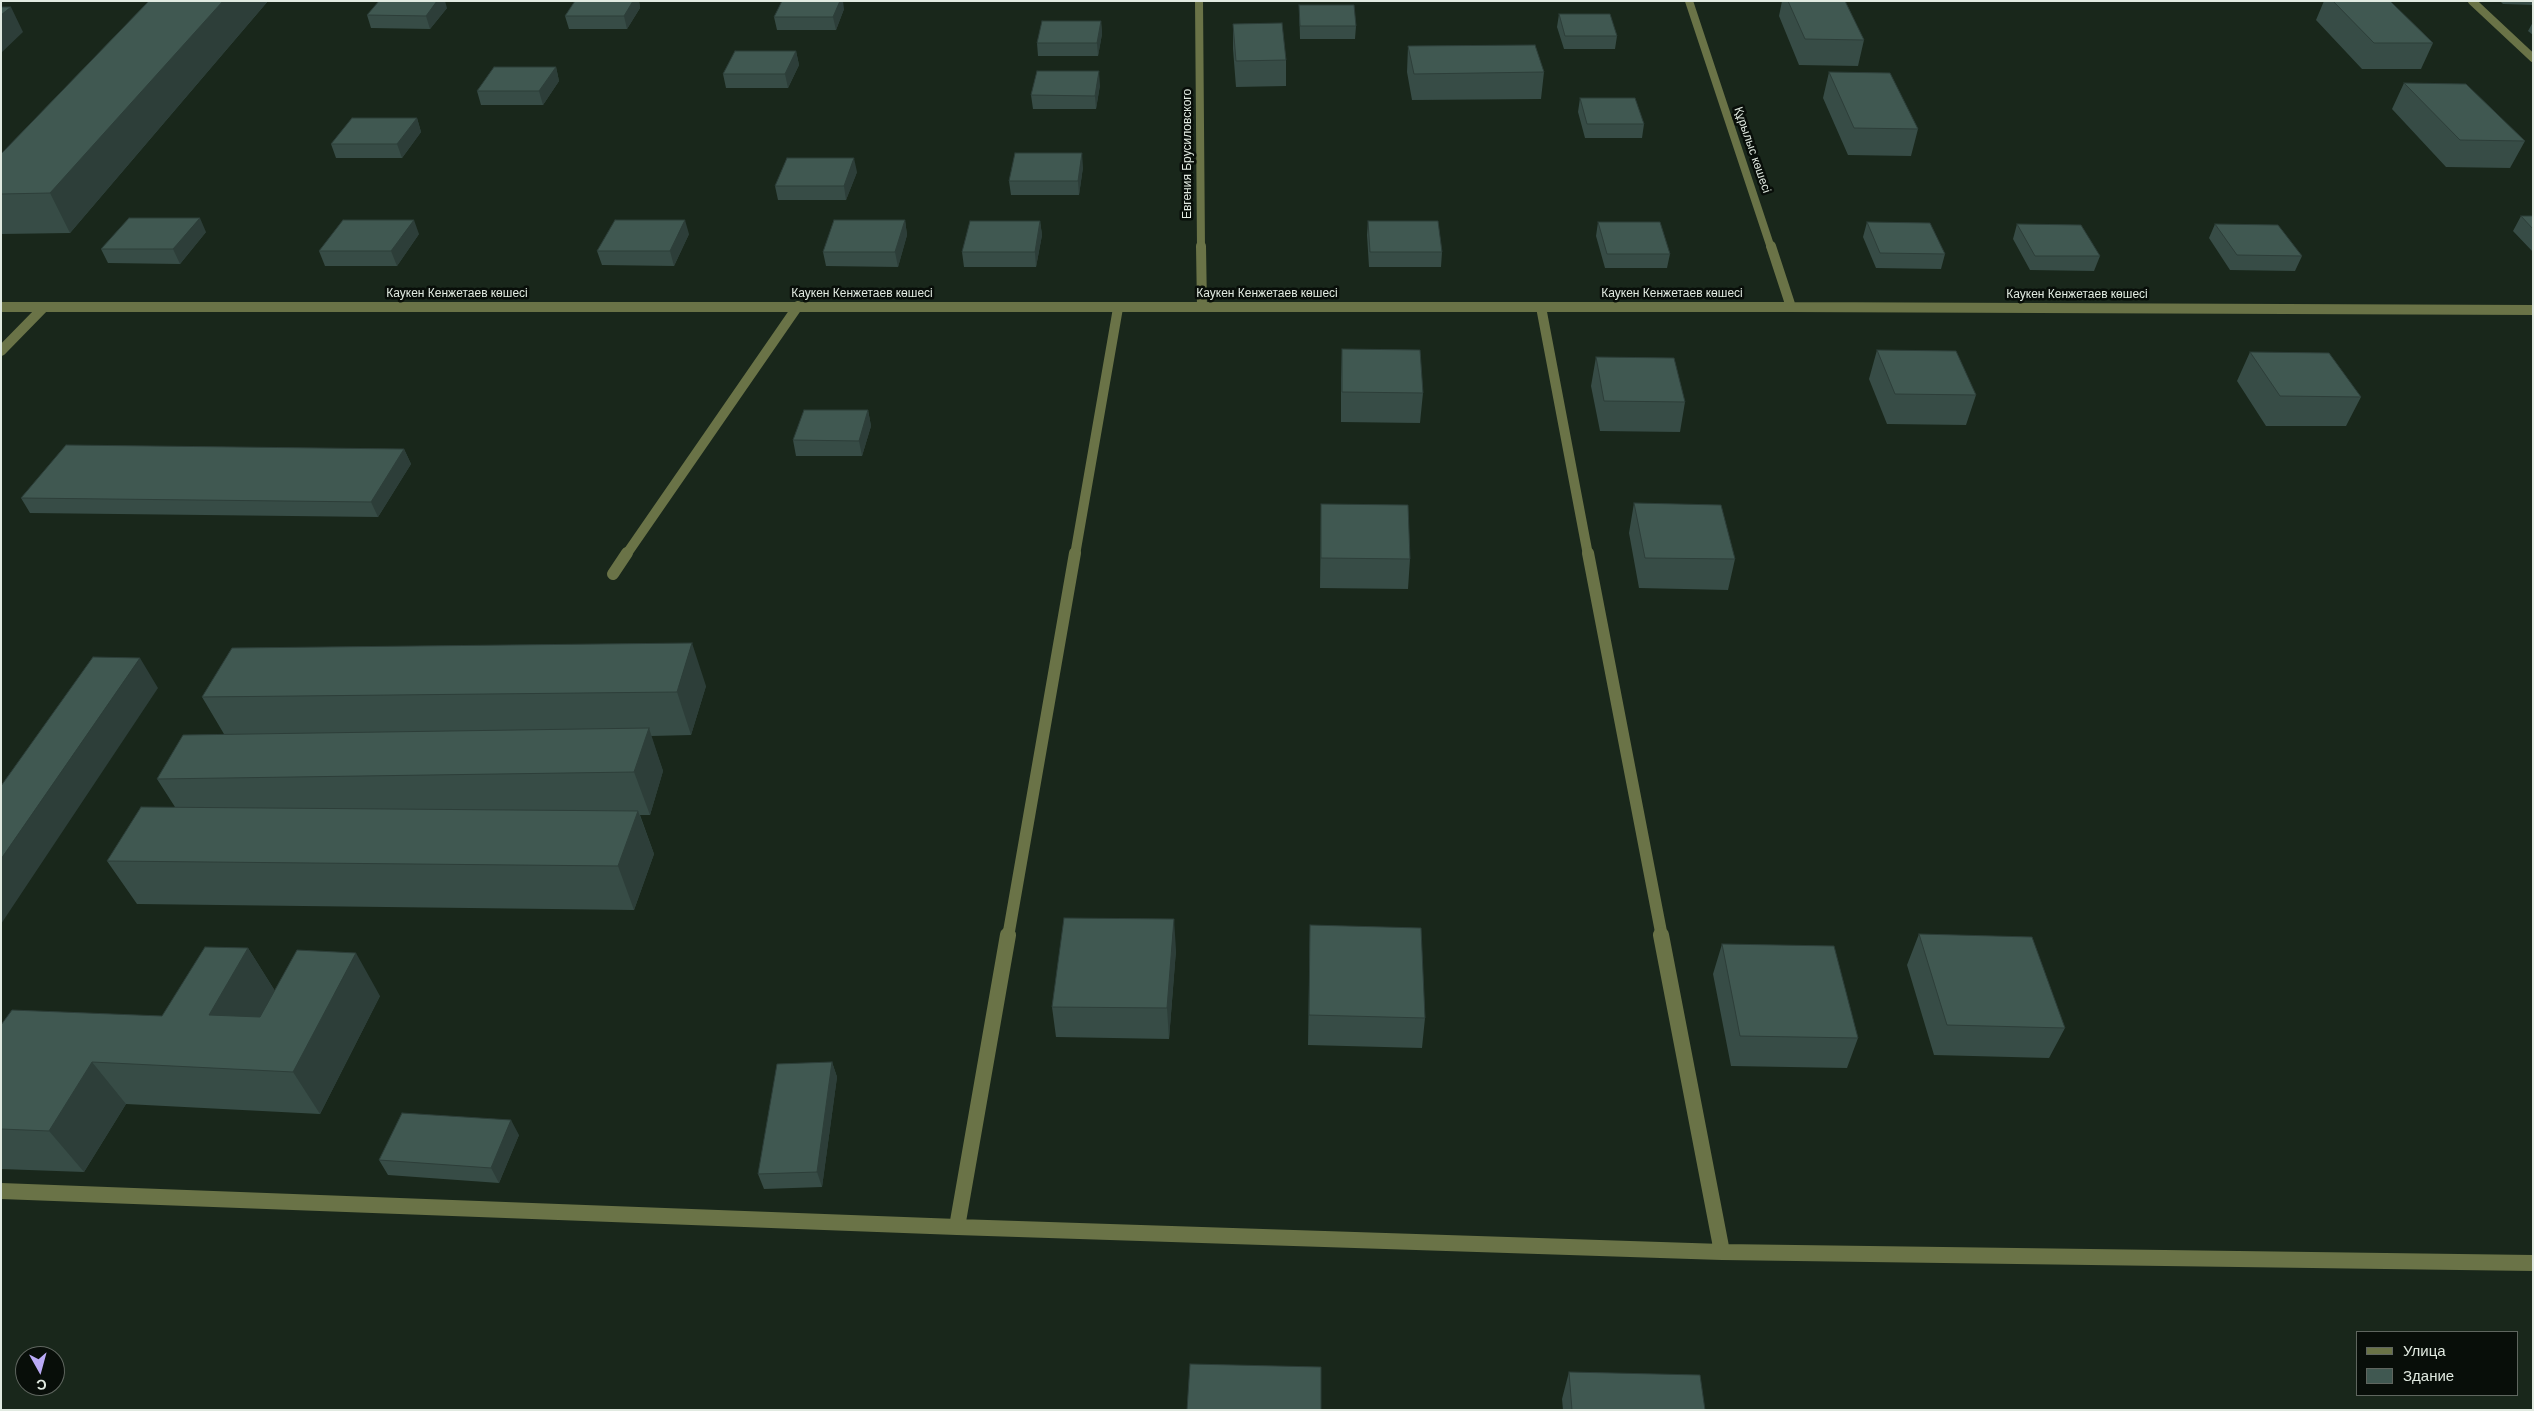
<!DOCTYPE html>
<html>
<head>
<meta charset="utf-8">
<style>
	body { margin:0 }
	#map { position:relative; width:2534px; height:1411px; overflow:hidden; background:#19271b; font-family:Arial,sans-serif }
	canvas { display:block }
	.frame { position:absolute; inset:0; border:2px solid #e1eae1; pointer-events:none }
	.legend { position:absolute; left:2356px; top:1331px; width:162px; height:65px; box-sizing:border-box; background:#080e09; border:1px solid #5f665f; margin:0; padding:6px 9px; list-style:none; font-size:15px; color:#e1eae1 }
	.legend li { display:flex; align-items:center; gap:10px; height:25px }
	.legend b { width:25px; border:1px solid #5f665f }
	.north { position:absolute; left:15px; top:1346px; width:50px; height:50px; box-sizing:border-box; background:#080e09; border:1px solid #5f665f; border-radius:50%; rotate:173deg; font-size:14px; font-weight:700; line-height:20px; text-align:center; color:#e1eae1 }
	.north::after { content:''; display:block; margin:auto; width:18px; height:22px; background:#baaaf6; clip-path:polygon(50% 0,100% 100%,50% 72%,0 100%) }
</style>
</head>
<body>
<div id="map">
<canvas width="2534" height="1411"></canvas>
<div class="frame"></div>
<ul class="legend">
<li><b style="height:6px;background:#6a7347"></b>Улица</li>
<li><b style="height:14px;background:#405851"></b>Здание</li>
</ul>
<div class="north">С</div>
</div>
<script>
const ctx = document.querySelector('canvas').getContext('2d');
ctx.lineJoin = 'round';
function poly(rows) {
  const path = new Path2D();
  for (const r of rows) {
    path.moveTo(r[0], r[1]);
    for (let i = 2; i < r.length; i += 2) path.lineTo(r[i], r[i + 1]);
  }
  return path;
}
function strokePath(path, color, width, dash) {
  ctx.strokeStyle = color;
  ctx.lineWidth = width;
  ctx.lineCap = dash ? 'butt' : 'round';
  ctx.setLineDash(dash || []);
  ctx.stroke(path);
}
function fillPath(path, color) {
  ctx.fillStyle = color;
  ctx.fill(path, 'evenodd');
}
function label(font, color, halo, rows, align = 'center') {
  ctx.font = font + ' Arial,sans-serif';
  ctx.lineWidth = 5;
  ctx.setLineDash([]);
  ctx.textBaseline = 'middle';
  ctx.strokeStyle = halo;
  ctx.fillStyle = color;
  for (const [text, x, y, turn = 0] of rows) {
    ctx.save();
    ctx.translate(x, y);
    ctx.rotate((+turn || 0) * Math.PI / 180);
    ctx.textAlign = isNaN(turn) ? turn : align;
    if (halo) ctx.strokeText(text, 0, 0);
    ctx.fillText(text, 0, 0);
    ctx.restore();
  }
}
strokePath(poly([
	[1199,1,1201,248],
	[1689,1,1771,248],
	[2472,1,2533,58]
]), '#6a7347', 8);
strokePath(poly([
	[1201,246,1202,307],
	[1771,246,1791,307],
	[1,307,1791,307,2533,310],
	[1541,307,1588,555],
	[1,351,43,308],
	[626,555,798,306],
	[1075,555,1118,308]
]), '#6a7347', 10);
strokePath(poly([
	[1588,553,1662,937],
	[613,574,627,553],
	[1008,937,1075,553]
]), '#6a7347', 12);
strokePath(poly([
	[1661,935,1722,1252],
	[1,1191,957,1227,1722,1252,2533,1263],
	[957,1227,1008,935]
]), '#6a7347', 16);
fillPath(poly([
	[149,1,268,1,70,233,1,234,1,154],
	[575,1,639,1,640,8,627,29,569,29,565,16],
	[1782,1,1845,1,1864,40,1858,66,1799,65,1779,16],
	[2324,1,2390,1,2433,43,2421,69,2362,69,2316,20],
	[2500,1,2533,1,2533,5,2503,4],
	[1299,5,1356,26,1355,39,1300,39],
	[447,8,430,29,371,28,367,15],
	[844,9,836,30,777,30,774,17],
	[1559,14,1617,36,1615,49,1564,49,1557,27],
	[1101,21,1102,34,1098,56,1038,56,1037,43],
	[2533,22,2533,35,2528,31],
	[1233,24,1286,60,1286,86,1236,87,1233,49],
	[1408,46,1544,72,1541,99,1412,100,1407,72],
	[796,51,799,65,788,88,726,88,723,74],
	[556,67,559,81,543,105,481,105,477,91],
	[1829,72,1918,129,1911,156,1848,155,1823,98],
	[2404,83,2525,141,2510,168,2446,167,2392,109],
	[1100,85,1096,109,1033,109,1031,95],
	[1580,98,1644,124,1642,138,1585,138,1578,112],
	[417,118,421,132,402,158,336,158,331,144],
	[1083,167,1079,195,1011,195,1009,181],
	[857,172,846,200,778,200,775,186],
	[2521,216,2533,216,2533,252,2513,231],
	[905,220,907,235,898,267,826,266,823,252],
	[1040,221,1042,235,1036,267,964,267,962,252],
	[1368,221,1442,252,1441,267,1369,267,1367,235],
	[1598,222,1670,254,1667,268,1605,268,1596,236],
	[1867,222,1945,254,1941,269,1876,268,1863,237],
	[2017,224,2100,256,2094,271,2030,270,2013,239],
	[2215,224,2302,256,2295,271,2230,270,2209,238],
	[206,232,180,264,108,263,101,249],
	[419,234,397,266,325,266,319,251],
	[689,234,674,266,602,265,597,251],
	[1342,349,1423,393,1420,423,1341,422,1341,378],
	[1877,350,1976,395,1966,425,1887,424,1869,379],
	[2250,352,2361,397,2346,426,2266,426,2237,381],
	[1596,357,1685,402,1680,432,1600,431,1591,386],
	[868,410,871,426,862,456,796,456,793,440],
	[404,449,411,464,378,517,30,513,21,498],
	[1634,503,1735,559,1728,590,1639,588,1629,533],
	[1321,504,1410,559,1408,589,1320,588],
	[706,686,691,735,651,736,663,771,650,815,640,815,654,854,634,910,137,904,107,861,175,807,157,779,224,734,202,697],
	[1310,925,1425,1018,1422,1048,1308,1045],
	[1919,934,2065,1028,2049,1058,1934,1055,1907,965],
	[1722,944,1858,1038,1847,1068,1731,1066,1713,974],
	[248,948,275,991,380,996,320,1114,126,1104,84,1172,1,1169,1,1025,162,1016],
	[1176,950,1169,1039,1056,1037,1052,1007],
	[832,1062,837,1077,822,1187,764,1189,758,1174],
	[519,1135,499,1183,388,1175,379,1160],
	[1569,1372,1705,1410,1563,1410,1562,1399]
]), '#374c46');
fillPath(poly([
	[223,1,268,1,70,233,50,193],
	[437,1,445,1,447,8,430,29,426,16],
	[633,1,639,1,640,8,627,29,624,16],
	[840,1,843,1,844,9,836,30,833,17],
	[11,7,23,32,1,53,1,15],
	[1101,21,1102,34,1098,56,1097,43],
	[796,51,799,65,788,88,785,74],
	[556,67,559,81,543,105,539,91],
	[1099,71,1100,85,1096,109,1095,96],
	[417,118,421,132,402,158,397,144],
	[1082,153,1083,167,1079,195,1078,181],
	[854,158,857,172,846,200,844,186],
	[200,218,206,232,180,264,173,249],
	[414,220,419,234,397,266,391,251],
	[685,220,689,234,674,266,670,251],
	[905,220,907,235,898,267,895,252],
	[1040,221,1042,235,1036,267,1035,252],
	[868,410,871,426,862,456,859,441],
	[404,449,411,464,378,517,371,502],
	[692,643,706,686,691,735,677,692],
	[140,658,158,688,1,924,1,859],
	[649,728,663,771,650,815,634,772],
	[638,811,654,854,634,910,618,866],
	[1174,919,1176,950,1169,1039,1167,1008],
	[248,948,275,991,238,1058,209,1015],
	[356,953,380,996,320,1114,293,1072],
	[92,1062,126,1104,84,1172,49,1131],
	[832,1062,837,1077,822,1187,817,1172],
	[511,1120,519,1135,499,1183,491,1168]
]), '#2d3e39');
const building = poly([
	[149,1,223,1,50,193,1,194,1,154,149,1],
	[379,1,437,1,426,16,367,15,379,1],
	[575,1,633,1,624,16,565,16,575,1],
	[782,1,840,1,833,17,774,17,782,1],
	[1788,1,1845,1,1864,40,1805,39,1788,1],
	[2333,1,2390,1,2433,43,2374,43,2333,1],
	[1299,5,1354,5,1356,26,1300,26,1299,5],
	[1,7,11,7,1,15,1,7],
	[1559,14,1610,14,1617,36,1565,36,1559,14],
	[1042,21,1101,21,1097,43,1037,43,1042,21],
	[1282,23,1286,60,1236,61,1233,24,1282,23],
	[1535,45,1544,72,1414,74,1408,46,1535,45],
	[735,51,796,51,785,74,723,74,735,51],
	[494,67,556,67,539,91,477,91,494,67],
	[1037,71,1099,71,1095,96,1031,95,1037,71],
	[1829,72,1890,73,1918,129,1854,128,1829,72],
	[2404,83,2466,84,2525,141,2460,140,2404,83],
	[1580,98,1635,98,1644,124,1587,124,1580,98],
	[352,118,417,118,397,144,331,144,352,118],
	[1015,153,1082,153,1078,181,1009,181,1015,153],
	[787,158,854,158,844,186,775,186,787,158],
	[2521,216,2533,216,2533,229,2521,216],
	[129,218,200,218,173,249,101,249,129,218],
	[343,220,414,220,391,251,319,251,343,220],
	[615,220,685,220,670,251,597,251,615,220],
	[834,220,905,220,895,252,823,252,834,220],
	[970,221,1040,221,1035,252,962,252,970,221],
	[1368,221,1438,221,1442,252,1370,252,1368,221],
	[1598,222,1660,222,1670,254,1607,254,1598,222],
	[1867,222,1930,223,1945,254,1880,253,1867,222],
	[2017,224,2081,225,2100,256,2035,256,2017,224],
	[2215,224,2278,225,2302,256,2237,255,2215,224],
	[1342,349,1420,350,1423,393,1342,392,1342,349],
	[1877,350,1956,351,1976,395,1895,394,1877,350],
	[2250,352,2329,353,2361,397,2280,396,2250,352],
	[1596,357,1674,358,1685,402,1604,401,1596,357],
	[804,410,868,410,859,441,793,440,804,410],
	[66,445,404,449,371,502,21,498,66,445],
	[1634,503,1721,505,1735,559,1645,558,1634,503],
	[1321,504,1408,505,1410,559,1321,558,1321,504],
	[692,643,677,692,202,697,232,648,692,643],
	[93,657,140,658,1,859,1,786,93,657],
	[649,728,634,772,157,779,183,735,649,728],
	[141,807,638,811,618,866,107,861,141,807],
	[1064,918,1174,919,1167,1008,1052,1007,1064,918],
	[1310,925,1421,928,1425,1018,1309,1015,1310,925],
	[1919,934,2032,937,2065,1028,1947,1025,1919,934],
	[1722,944,1834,946,1858,1038,1740,1036,1722,944],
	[205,947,248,948,209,1015,260,1017,297,950,356,953,293,1072,92,1062,49,1131,1,1129,1,1025,12,1010,162,1016,205,947],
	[832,1062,817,1172,758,1174,777,1064,832,1062],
	[402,1113,511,1120,491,1168,379,1160,402,1113],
	[1190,1364,1321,1367,1321,1410,1187,1410,1190,1364],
	[1569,1372,1700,1375,1705,1410,1572,1410,1569,1372]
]);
fillPath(building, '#405851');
strokePath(building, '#2d3e39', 1);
label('12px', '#e1eae1', '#080e09', [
	["Құрылыс көшесі",1752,150,71],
	["Евгения Брусиловского",1188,154,-90],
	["Каукен Кенжетаев көшесі",457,294],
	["Каукен Кенжетаев көшесі",862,294],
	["Каукен Кенжетаев көшесі",1267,294],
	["Каукен Кенжетаев көшесі",1672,294],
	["Каукен Кенжетаев көшесі",2077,295]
]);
</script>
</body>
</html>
